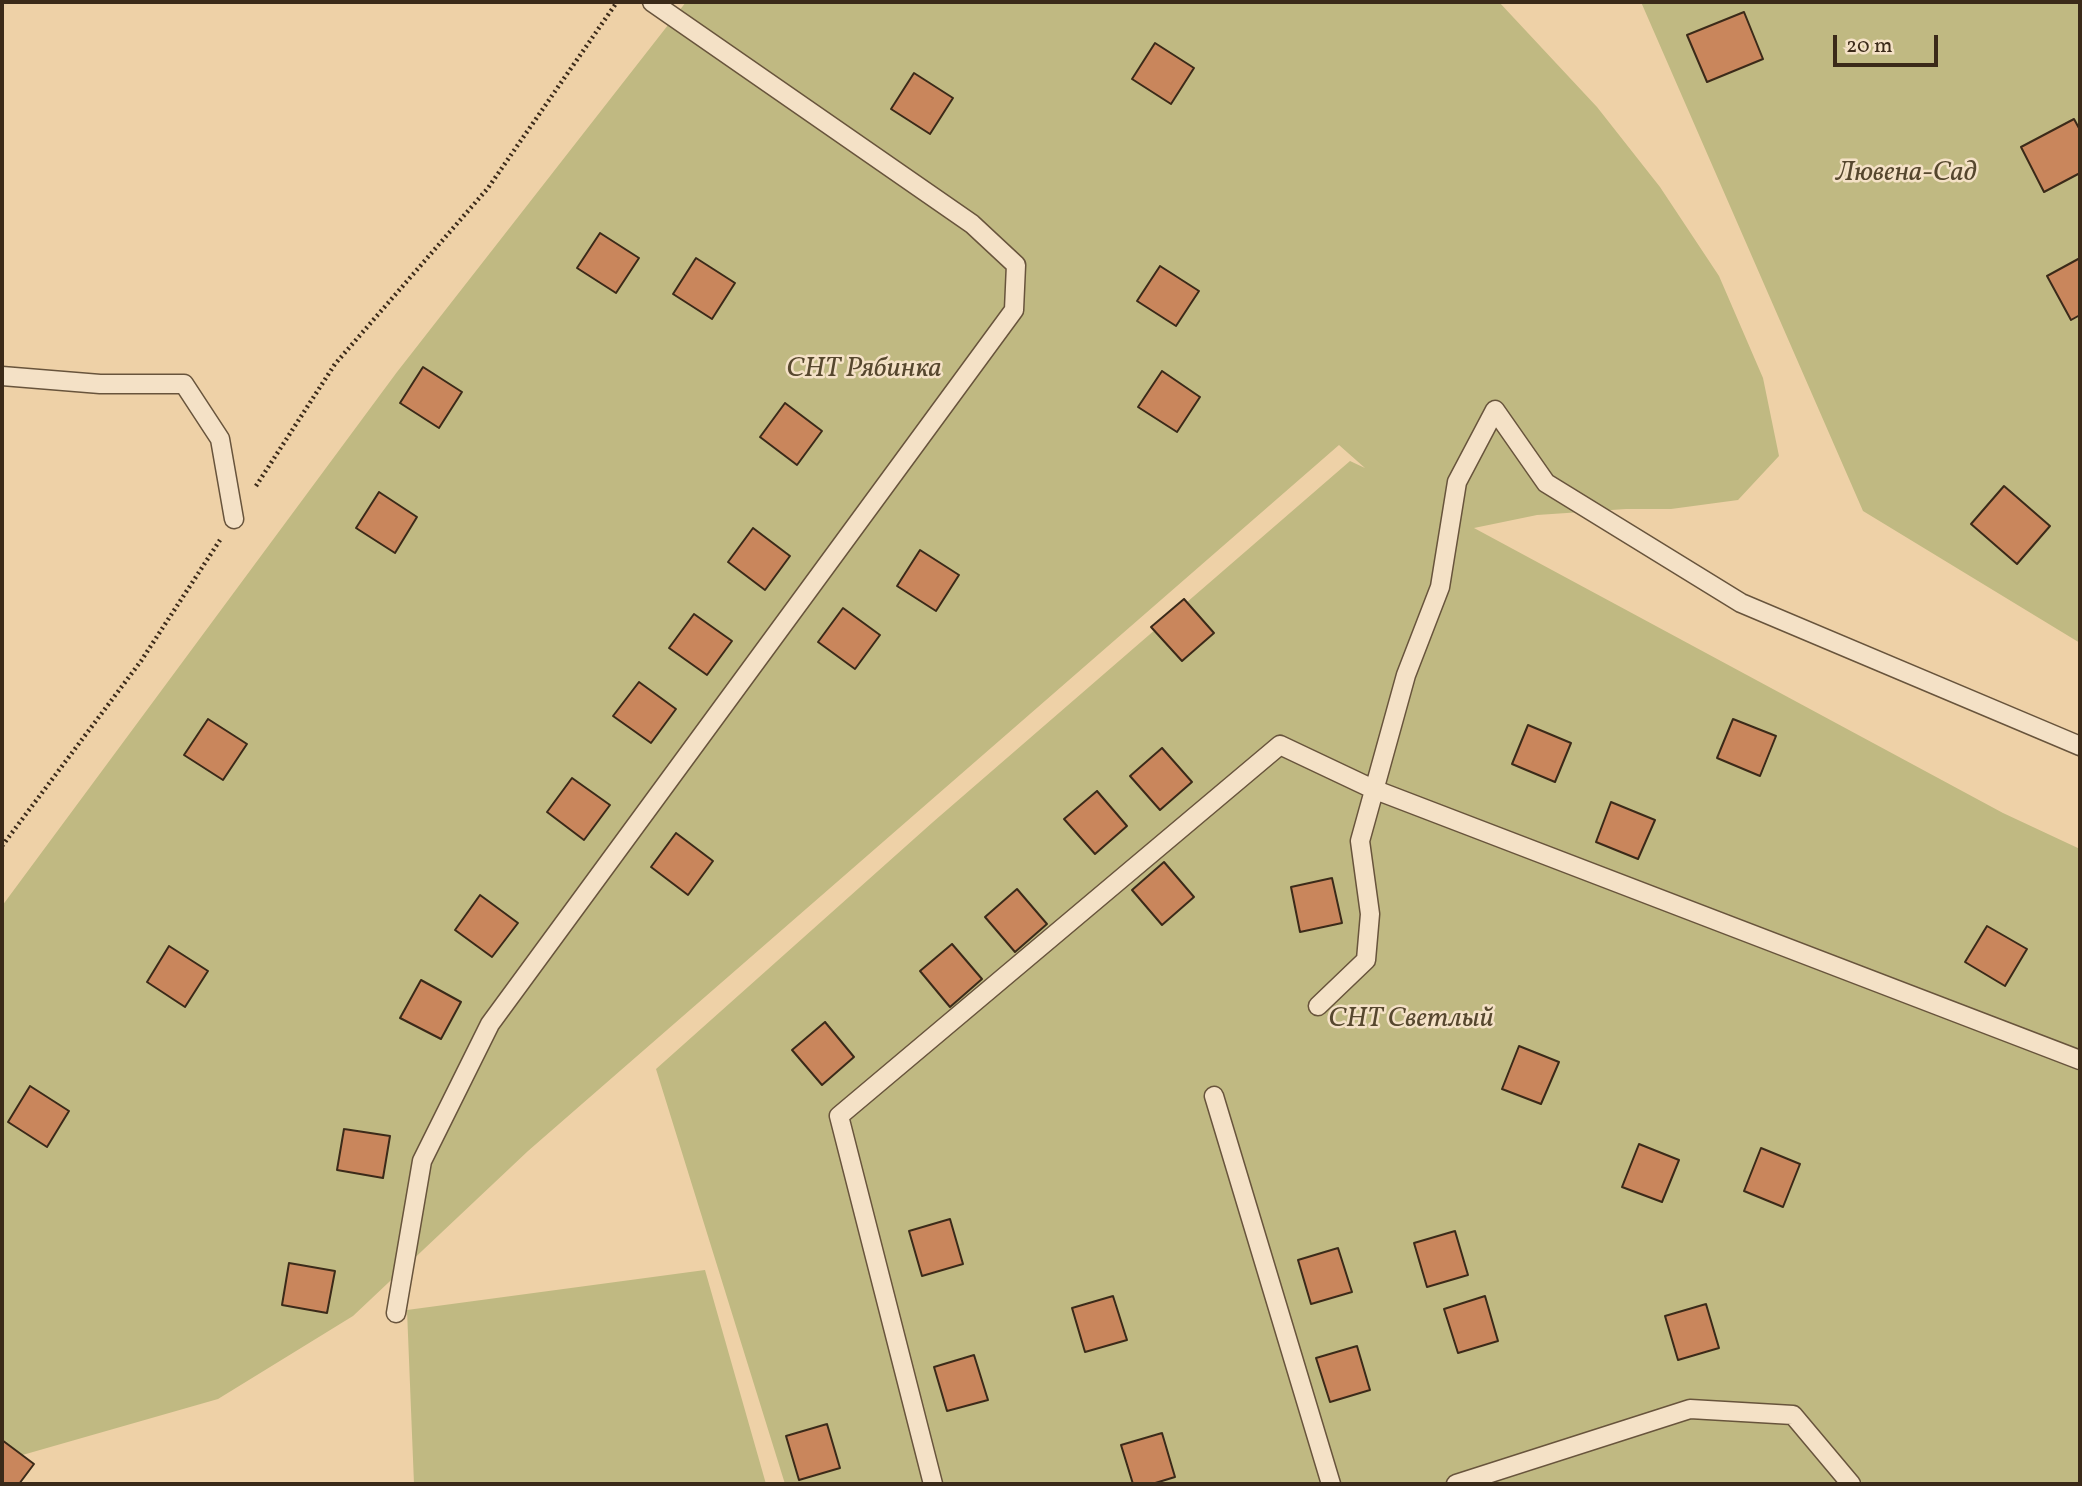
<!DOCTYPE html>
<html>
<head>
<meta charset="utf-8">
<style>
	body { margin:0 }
	#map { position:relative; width:2082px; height:1486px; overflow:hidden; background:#eed1a7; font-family:Vollkorn,serif }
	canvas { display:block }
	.frame { position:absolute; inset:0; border:4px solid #3b2a19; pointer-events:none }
	.scale { position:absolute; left:1833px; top:35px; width:105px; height:32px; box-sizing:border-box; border:4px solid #3b2a19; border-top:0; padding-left:9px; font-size:21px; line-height:24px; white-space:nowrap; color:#3b2a19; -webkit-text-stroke:5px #f4e1c6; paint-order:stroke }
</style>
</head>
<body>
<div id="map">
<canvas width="2082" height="1486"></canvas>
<div class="frame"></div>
<div class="scale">20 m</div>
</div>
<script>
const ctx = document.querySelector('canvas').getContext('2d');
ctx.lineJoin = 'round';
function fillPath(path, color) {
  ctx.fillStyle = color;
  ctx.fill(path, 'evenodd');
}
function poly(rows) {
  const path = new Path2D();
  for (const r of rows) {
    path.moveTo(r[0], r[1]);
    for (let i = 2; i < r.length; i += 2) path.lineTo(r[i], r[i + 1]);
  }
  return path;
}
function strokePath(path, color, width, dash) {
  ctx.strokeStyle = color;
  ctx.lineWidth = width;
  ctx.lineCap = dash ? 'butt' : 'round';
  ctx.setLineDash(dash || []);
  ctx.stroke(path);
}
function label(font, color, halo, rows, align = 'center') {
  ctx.font = font + ' Vollkorn,serif';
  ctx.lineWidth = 5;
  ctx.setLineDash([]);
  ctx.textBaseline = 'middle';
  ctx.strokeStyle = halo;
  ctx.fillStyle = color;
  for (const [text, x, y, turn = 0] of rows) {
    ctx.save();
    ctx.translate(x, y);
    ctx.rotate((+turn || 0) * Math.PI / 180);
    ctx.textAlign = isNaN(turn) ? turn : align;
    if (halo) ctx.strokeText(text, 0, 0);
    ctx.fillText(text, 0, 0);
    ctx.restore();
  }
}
fillPath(poly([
	[686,2,1499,2,1597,107,1660,187,1719,276,1763,378,1779,456,1738,500,1671,509,1626,509,1537,515,1474,528,2003,813,2080,849,2080,1484,785,1484,656,1069,933,822,1350,461,1365,468,1339,445,528,1151,353,1316,218,1399,5,1460,2,1465,2,906,397,372],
	[1641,2,2080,2,2080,643,1863,511],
	[705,1270,766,1484,414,1484,407,1310]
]), '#c0b982');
const building = poly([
	[1744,12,1763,59,1707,82,1687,35,1744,12],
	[1155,43,1194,68,1171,104,1132,79,1155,43],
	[914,73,953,98,930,134,891,109,914,73],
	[2074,119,2080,130,2080,173,2044,192,2021,147,2074,119],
	[600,233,639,258,616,293,577,268,600,233],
	[696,258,735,283,712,319,673,294,696,258],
	[2080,258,2080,315,2071,320,2047,276,2080,258],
	[1160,266,1199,291,1176,326,1137,301,1160,266],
	[423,367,462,392,439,428,400,403,423,367],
	[1162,371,1200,397,1177,432,1138,407,1162,371],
	[785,403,822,431,797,465,760,437,785,403],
	[2004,486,2050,526,2017,564,1971,524,2004,486],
	[379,492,417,517,395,553,356,528,379,492],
	[753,528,790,556,765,590,728,562,753,528],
	[920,550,959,575,936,611,897,586,920,550],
	[1184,599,1214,633,1182,661,1151,627,1184,599],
	[843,608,880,635,855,669,818,642,843,608],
	[694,614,732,641,707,675,669,648,694,614],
	[639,682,676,709,651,743,613,716,639,682],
	[208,719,247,744,223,780,184,755,208,719],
	[1733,719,1776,736,1760,776,1717,758,1733,719],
	[1528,725,1571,743,1555,782,1512,764,1528,725],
	[1162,748,1192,782,1160,810,1130,776,1162,748],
	[572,778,610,805,584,840,547,812,572,778],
	[1097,791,1127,826,1095,854,1064,819,1097,791],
	[1611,802,1655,820,1638,859,1596,842,1611,802],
	[676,833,713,861,688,895,651,867,676,833],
	[1164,862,1194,897,1162,925,1132,890,1164,862],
	[1332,878,1342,923,1300,932,1291,887,1332,878],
	[1017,889,1047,924,1015,952,985,917,1017,889],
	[480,895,518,923,492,957,455,930,480,895],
	[1987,926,2027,949,2005,986,1965,962,1987,926],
	[952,944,982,979,950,1007,920,971,952,944],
	[169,946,208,971,185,1007,147,982,169,946],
	[421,980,461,1002,441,1039,400,1018,421,980],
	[825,1022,854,1057,822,1085,792,1050,825,1022],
	[1519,1046,1559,1062,1541,1104,1502,1089,1519,1046],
	[30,1086,69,1111,47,1147,8,1122,30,1086],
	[344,1129,390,1136,383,1178,337,1170,344,1129],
	[1639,1144,1679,1160,1662,1202,1622,1187,1639,1144],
	[1761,1148,1800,1164,1783,1207,1744,1191,1761,1148],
	[950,1219,963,1264,922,1276,909,1231,950,1219],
	[1455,1231,1468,1275,1427,1287,1414,1243,1455,1231],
	[1338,1248,1352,1292,1311,1304,1298,1260,1338,1248],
	[289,1263,335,1271,327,1313,282,1305,289,1263],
	[1113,1296,1127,1340,1085,1352,1072,1308,1113,1296],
	[1485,1296,1498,1341,1458,1353,1444,1309,1485,1296],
	[1706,1304,1719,1348,1678,1360,1665,1316,1706,1304],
	[1357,1346,1370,1390,1330,1402,1316,1358,1357,1346],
	[974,1355,988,1400,947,1411,934,1367,974,1355],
	[827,1424,840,1468,799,1480,786,1436,827,1424],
	[1162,1433,1175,1477,1152,1484,1133,1484,1121,1445,1162,1433],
	[2,1440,34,1464,19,1484,2,1484,2,1440]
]);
fillPath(building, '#c9865c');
strokePath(building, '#3b2a19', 2);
const service = poly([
	[2,376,100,384,184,384,220,439,234,519],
	[1318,1006,1366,960,1370,914,1360,841,1406,675,1440,587,1457,482,1495,410,1546,483,1741,603,2080,746],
	[1214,1096,1331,1484],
	[396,1313,422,1161,490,1024,1014,310,1016,265,972,224,652,2],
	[933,1484,839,1116,1280,745,1373,789,2080,1060],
	[1456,1484,1690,1409,1793,1415,1851,1484]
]);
strokePath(service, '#68543c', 21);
strokePath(poly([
	[256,486,335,364,488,188,617,2],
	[2,846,141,661,220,540]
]), '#3b2a19', 4.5, [2, 3.5]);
strokePath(service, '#f4e1c6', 18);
label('italic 28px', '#56472e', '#f4e1c6', [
	["Лювена-Сад",1906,175],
	["СНТ Рябинка",864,371],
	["СНТ Светлый",1411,1021]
]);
</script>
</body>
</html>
